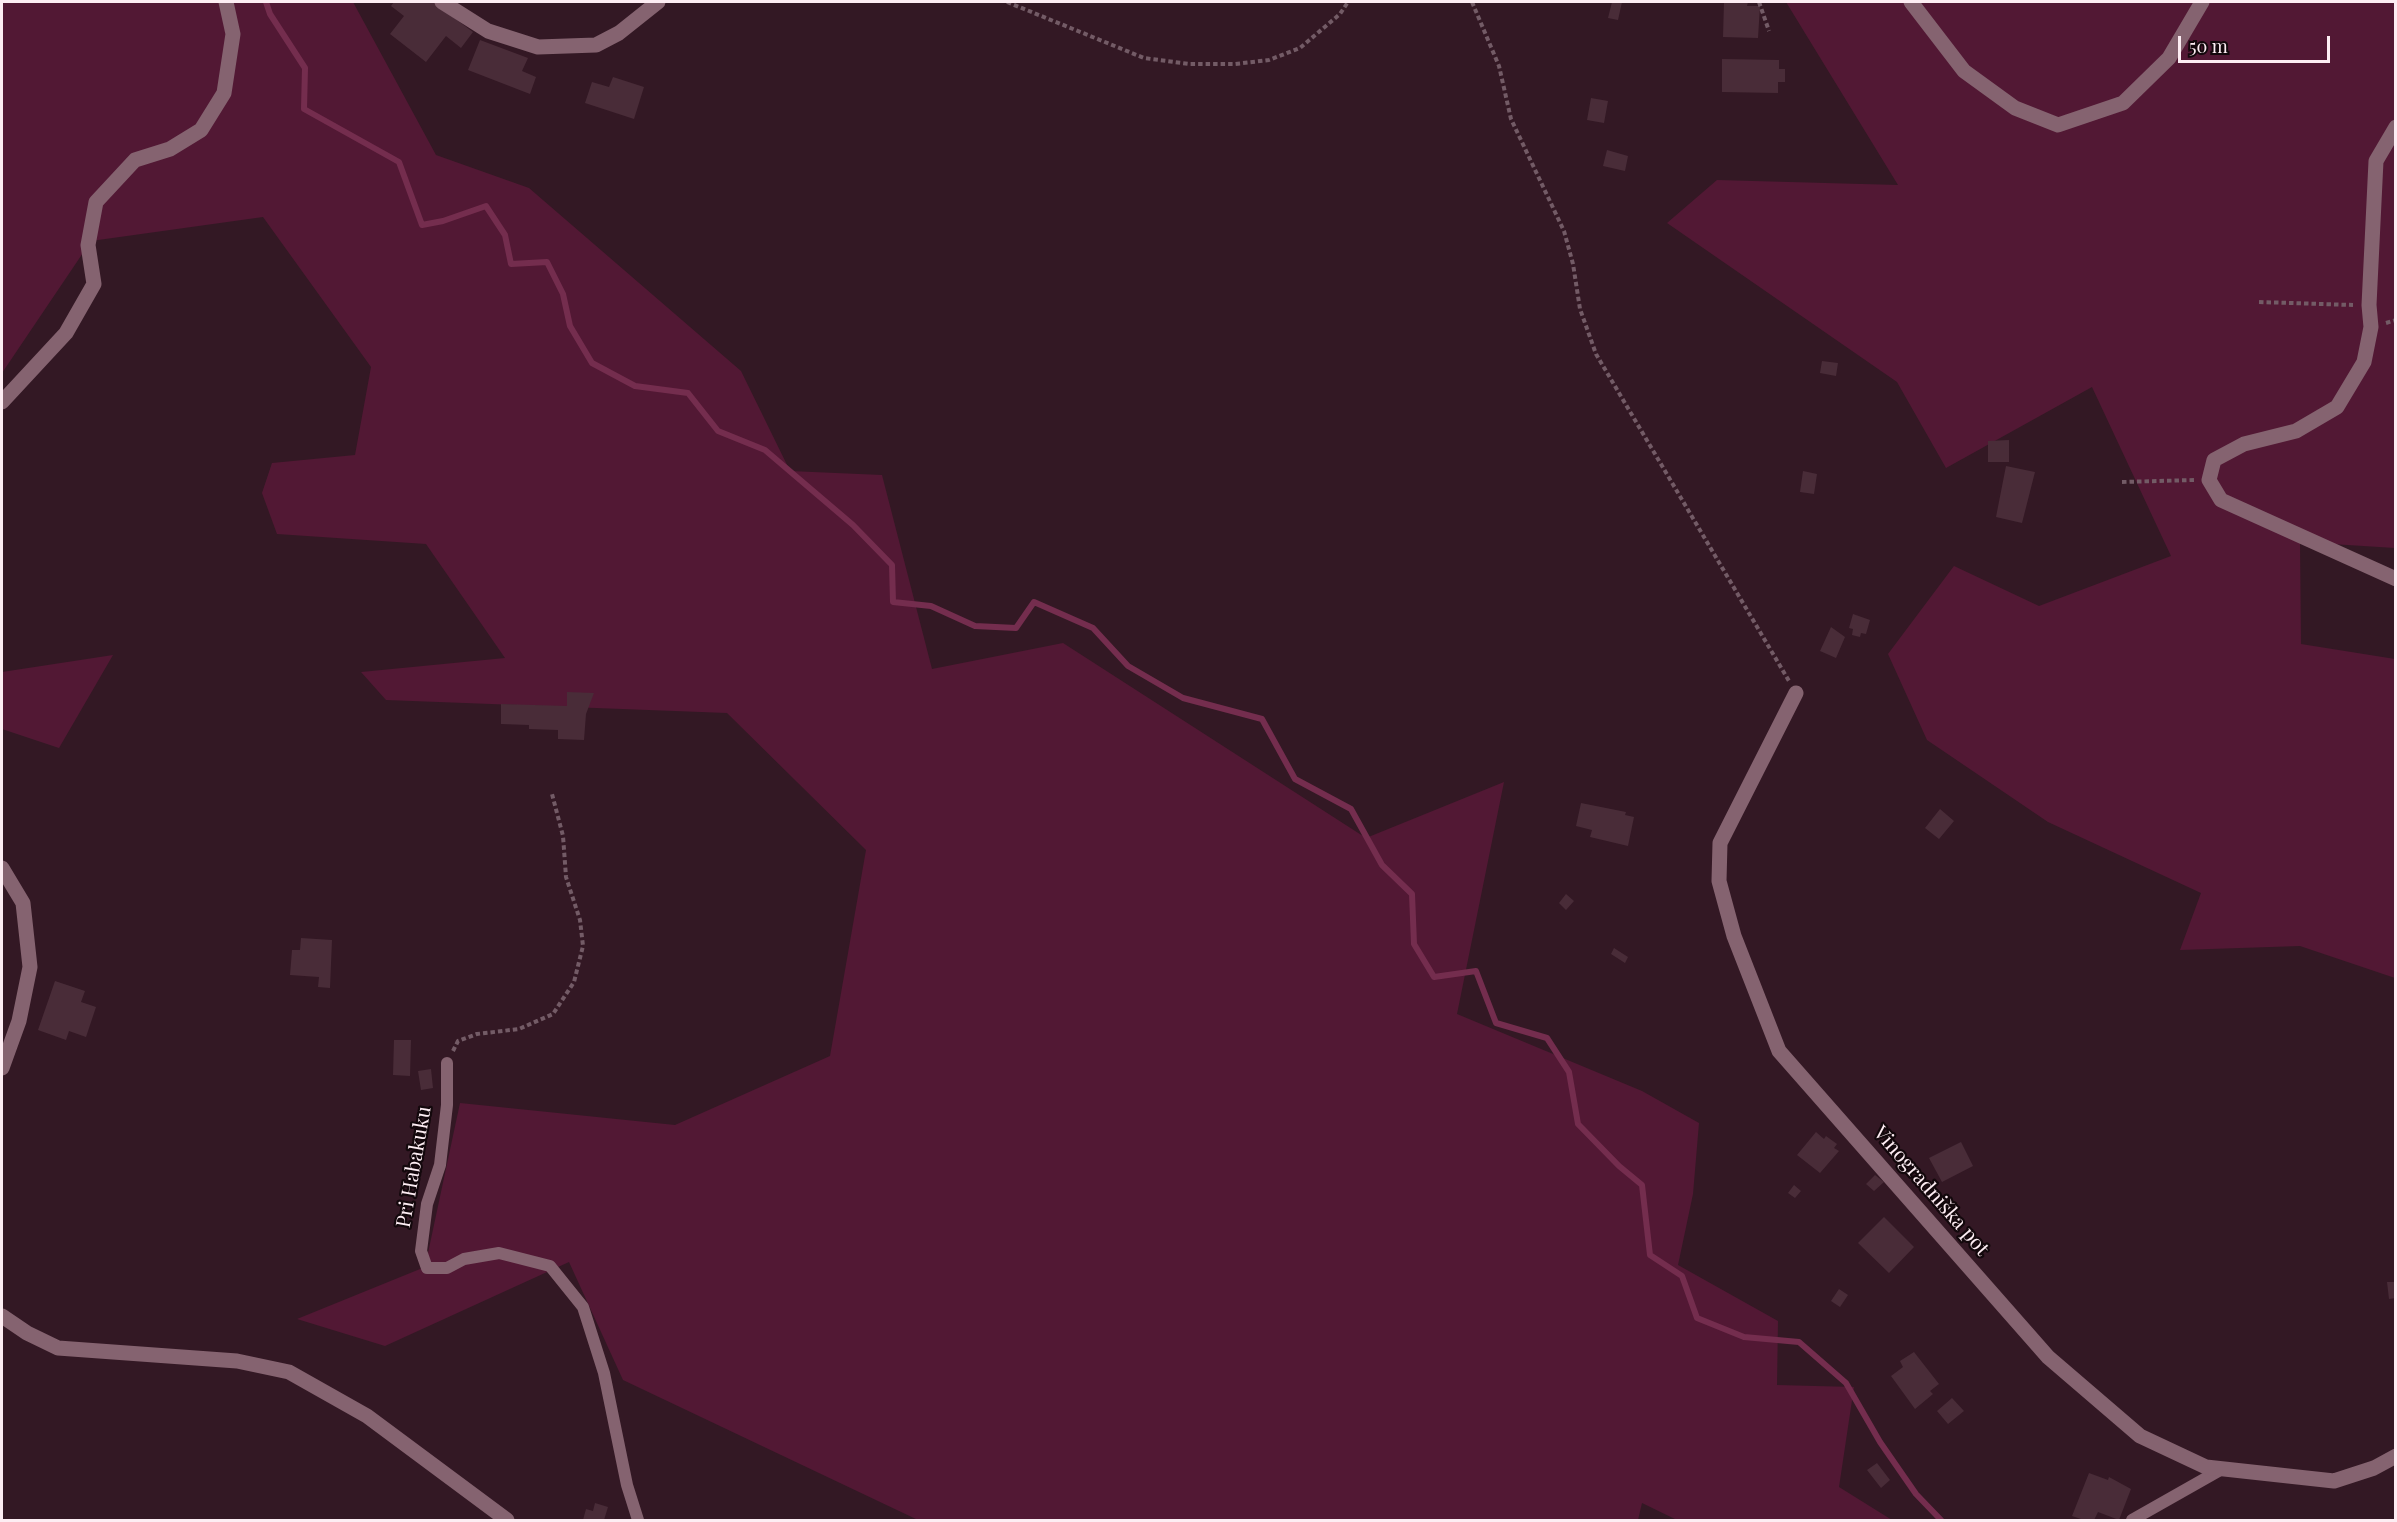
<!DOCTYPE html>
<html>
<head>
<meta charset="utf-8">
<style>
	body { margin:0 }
	#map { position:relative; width:2397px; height:1522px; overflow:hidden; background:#331824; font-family:"Playfair Display",serif }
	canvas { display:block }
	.frame { position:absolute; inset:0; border:3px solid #fdedf3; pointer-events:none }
	.scale { position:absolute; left:2178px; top:36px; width:152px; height:27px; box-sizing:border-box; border:3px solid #fdedf3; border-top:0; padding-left:8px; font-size:18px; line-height:21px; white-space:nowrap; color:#fdedf3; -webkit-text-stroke:4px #13080c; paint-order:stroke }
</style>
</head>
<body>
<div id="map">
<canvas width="2397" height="1522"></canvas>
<div class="frame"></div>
<div class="scale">50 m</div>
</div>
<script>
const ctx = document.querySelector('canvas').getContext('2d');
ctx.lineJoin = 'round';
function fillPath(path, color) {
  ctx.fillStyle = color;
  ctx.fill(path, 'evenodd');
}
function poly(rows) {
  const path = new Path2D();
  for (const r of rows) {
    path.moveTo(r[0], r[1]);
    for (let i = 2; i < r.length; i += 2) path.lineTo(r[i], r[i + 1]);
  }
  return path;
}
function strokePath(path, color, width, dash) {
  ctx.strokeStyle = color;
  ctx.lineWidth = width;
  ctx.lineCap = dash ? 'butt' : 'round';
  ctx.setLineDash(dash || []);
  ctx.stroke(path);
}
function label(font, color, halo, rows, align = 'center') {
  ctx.font = font + ' "Playfair Display",serif';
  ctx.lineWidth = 4.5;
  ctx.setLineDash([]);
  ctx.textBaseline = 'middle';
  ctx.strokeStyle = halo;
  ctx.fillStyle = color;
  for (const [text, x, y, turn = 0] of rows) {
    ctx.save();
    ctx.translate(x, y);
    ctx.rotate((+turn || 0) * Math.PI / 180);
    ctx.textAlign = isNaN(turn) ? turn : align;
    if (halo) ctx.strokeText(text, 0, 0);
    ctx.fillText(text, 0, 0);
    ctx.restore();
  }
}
fillPath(poly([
	[2,2,353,2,436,155,529,188,741,371,790,471,882,475,932,669,1063,643,1366,838,1504,782,1457,1014,1642,1091,1699,1123,1693,1194,1678,1265,1778,1321,1777,1385,1854,1387,1839,1487,1892,1520,1677,1520,1642,1503,1638,1520,918,1520,623,1380,569,1262,385,1346,297,1319,425,1267,460,1103,675,1125,830,1056,866,850,727,713,386,700,361,672,505,658,426,544,277,534,262,493,272,463,355,455,371,367,263,217,91,241,2,373],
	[1786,2,2395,2,2395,548,2300,542,2301,644,2395,659,2395,978,2300,946,2180,950,2201,893,2048,822,1927,740,1888,654,1954,566,2039,606,2171,556,2092,387,1946,468,1897,382,1667,223,1717,180,1898,185],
	[113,655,59,748,2,729,2,672]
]), '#521834');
strokePath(poly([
	[266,2,270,14,305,68,304,109,399,162,422,225,443,221,486,206,505,235,511,264,547,262,563,294,570,326,592,363,635,386,688,393,718,431,765,450,853,525,892,565,893,602,931,606,975,626,1016,628,1034,602,1093,628,1128,666,1183,698,1262,719,1295,779,1351,809,1382,865,1412,894,1414,944,1434,977,1476,971,1496,1023,1547,1038,1569,1072,1578,1124,1619,1166,1642,1185,1650,1255,1682,1276,1697,1318,1744,1337,1799,1342,1846,1383,1880,1442,1916,1494,1941,1520]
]), '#742d4e', 6);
fillPath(poly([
	[394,2,433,2,473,32,461,48,446,36,426,62,390,34,404,16,391,6],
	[1612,2,1622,2,1618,20,1608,18],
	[1724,2,1748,2,1747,6,1760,6,1758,38,1723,37],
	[480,40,528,58,522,71,536,77,530,94,468,70],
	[1722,59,1779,60,1779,69,1785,69,1785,82,1778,82,1778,93,1722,92],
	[613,77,644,87,634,119,585,103,592,82,609,87],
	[1591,98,1608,101,1604,123,1587,120],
	[1607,150,1628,156,1625,171,1603,166],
	[1822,361,1838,363,1836,376,1820,373],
	[2009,440,2009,462,1988,462,1988,441],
	[2006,466,2035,472,2022,523,1996,517],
	[1803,471,1817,474,1814,494,1800,492],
	[1853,614,1870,620,1866,634,1861,633,1860,637,1852,635,1853,629,1849,628],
	[1831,627,1845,637,1836,658,1820,651],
	[567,692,594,693,586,714,584,740,558,739,558,730,529,729,529,725,501,724,501,704,567,706],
	[1581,803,1626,812,1625,815,1634,817,1628,846,1590,837,1592,830,1576,826],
	[1940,809,1954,821,1939,839,1925,828],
	[1566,894,1574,901,1566,910,1559,903],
	[301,938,332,940,330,988,318,987,319,977,290,975,292,950,300,950],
	[1614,948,1628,957,1625,963,1611,954],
	[55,981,85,991,81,1002,96,1007,86,1037,69,1031,66,1040,38,1030],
	[394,1040,411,1040,410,1076,393,1075],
	[431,1069,433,1088,421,1090,418,1071],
	[1816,1132,1824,1139,1826,1136,1837,1144,1834,1148,1839,1151,1820,1173,1797,1155],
	[1961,1142,1973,1166,1942,1182,1929,1158],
	[1875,1175,1884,1182,1874,1191,1866,1184],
	[1794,1185,1801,1191,1795,1198,1788,1193],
	[1884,1217,1914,1247,1889,1273,1858,1243],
	[2387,1282,2396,1282,2396,1298,2389,1299],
	[1839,1289,1848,1295,1840,1307,1831,1301],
	[1914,1352,1939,1384,1930,1391,1933,1394,1915,1409,1891,1376,1903,1367,1900,1361],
	[1952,1398,1964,1411,1948,1424,1937,1411],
	[1877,1463,1890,1480,1881,1488,1867,1470],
	[2089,1473,2108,1480,2109,1477,2131,1489,2119,1520,2098,1512,2094,1520,2084,1520,2072,1516],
	[595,1503,608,1507,604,1520,583,1520,586,1509,593,1511]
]), '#492c38');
strokePath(poly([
	[1007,2,1144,58,1189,64,1235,64,1269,60,1300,48,1340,14,1348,2],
	[1472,2,1499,66,1511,119,1564,231,1573,264,1580,309,1596,354,1789,681],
	[1759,2,1769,31],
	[2259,302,2353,305],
	[2386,323,2396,320],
	[2122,482,2194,480],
	[453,1051,458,1041,477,1034,519,1029,553,1014,574,982,583,946,580,920,566,877,563,836,552,794]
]), '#735b66', 4, [4.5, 3]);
strokePath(poly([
	[447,1063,447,1105,440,1165,427,1204,421,1251,427,1268,447,1268,464,1259,499,1253,550,1266,583,1307,604,1373,627,1485,638,1520],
	[2132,1520,2222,1469]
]), '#856370', 12);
strokePath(poly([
	[442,2,488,31,538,47,596,45,619,33,658,2],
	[1911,2,1964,71,2015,108,2058,125,2123,103,2169,58,2202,2],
	[2396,127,2376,161,2369,305,2371,327,2364,362,2337,407,2296,431,2244,444,2214,460,2209,480,2221,500,2396,579],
	[2,402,66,333,94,284,88,245,96,202,135,160,170,149,201,130,224,93,233,34,226,2],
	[1796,693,1720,843,1719,881,1734,936,1779,1051,2048,1357,2140,1436,2206,1467,2334,1481,2374,1468,2396,1456],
	[2,868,23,903,30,967,19,1021,2,1068],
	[2,1316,27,1333,58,1348,237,1361,289,1372,367,1416,507,1520]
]), '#856370', 15);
label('20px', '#fdedf3', '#13080c', [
	["Pri Habakuku",414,1167,-80],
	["Vinogradniška pot",1931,1191,49]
]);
</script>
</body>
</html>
